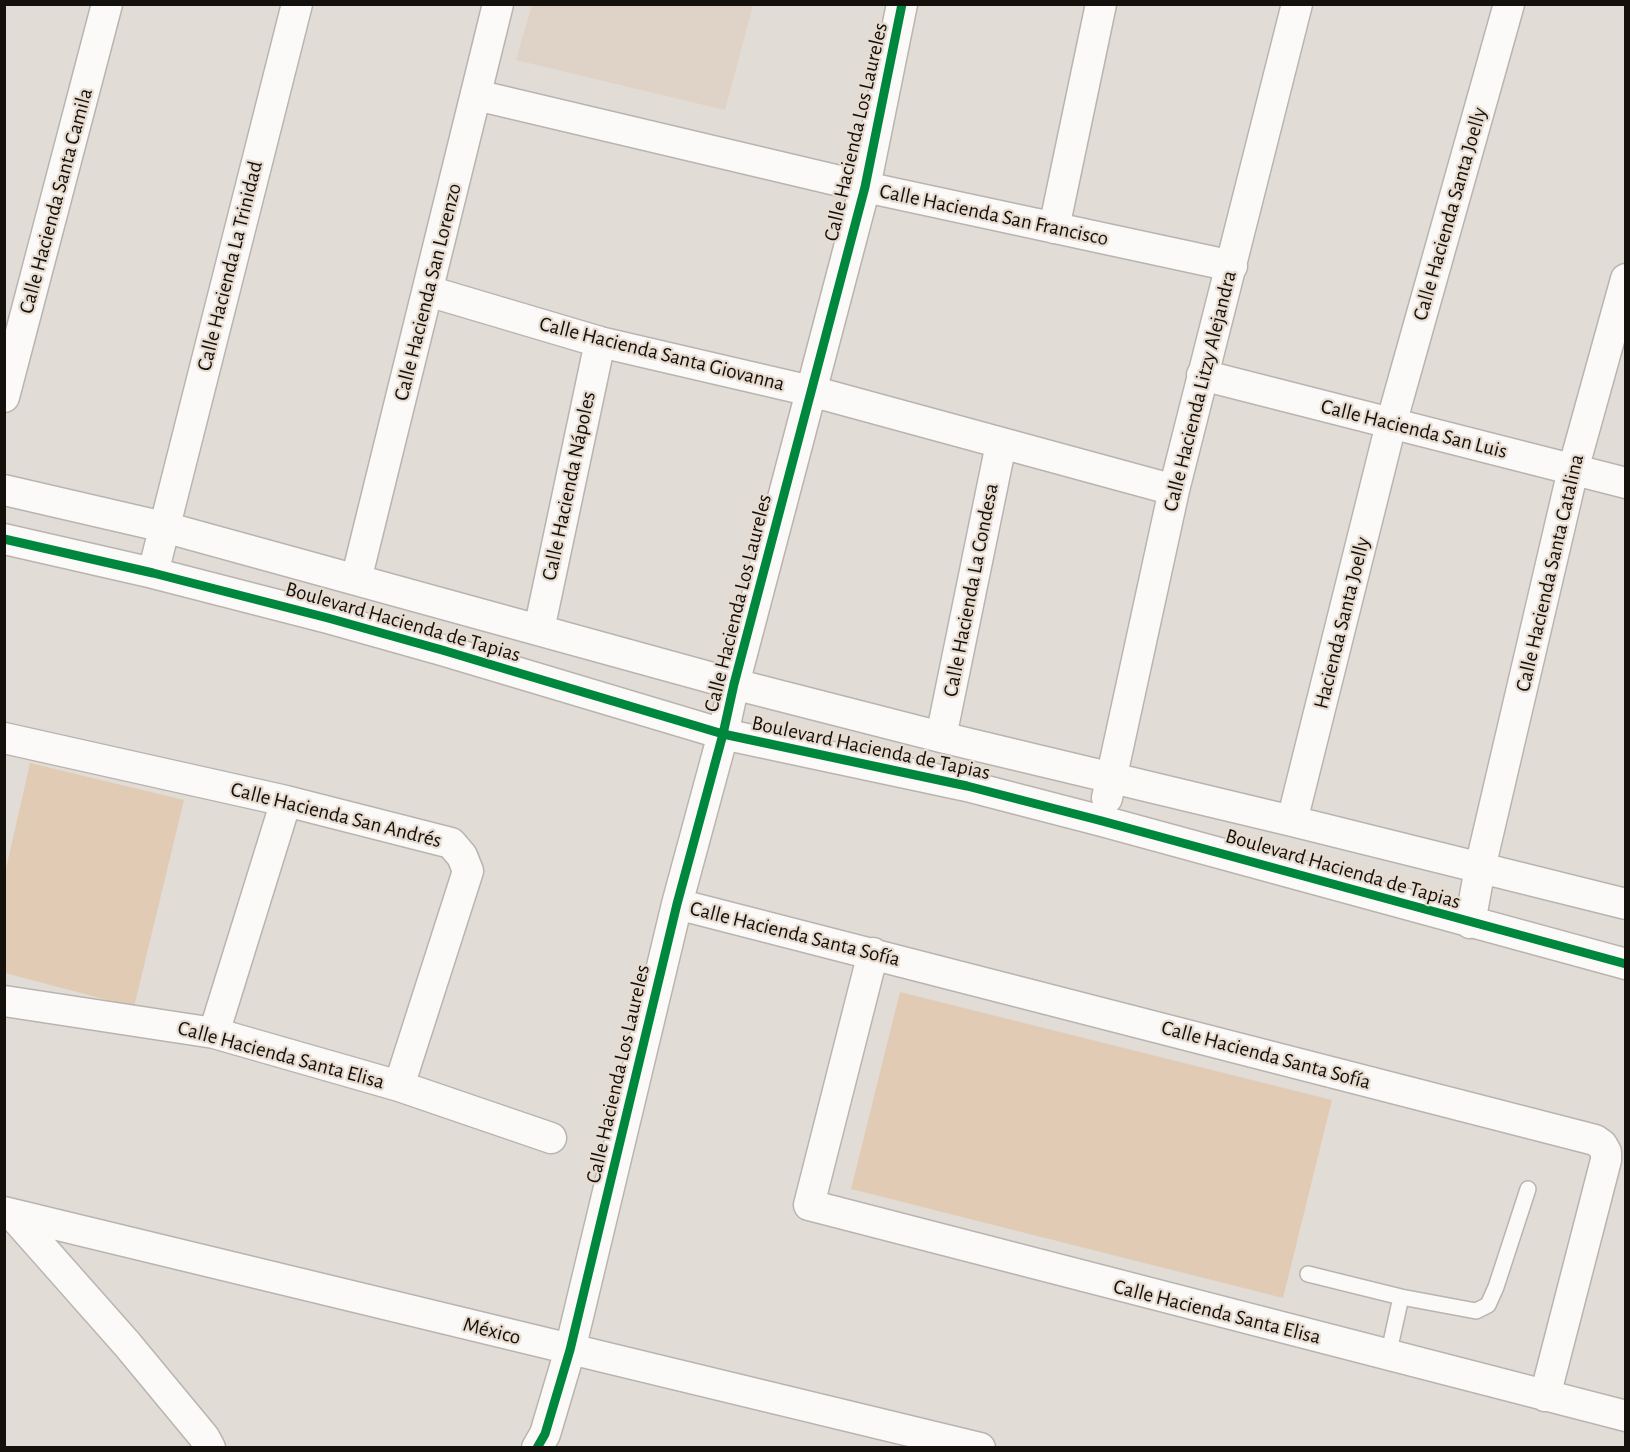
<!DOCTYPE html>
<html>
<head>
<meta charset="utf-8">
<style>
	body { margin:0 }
	#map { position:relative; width:1630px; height:1452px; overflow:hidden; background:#e2dcd6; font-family:"Alegreya Sans",sans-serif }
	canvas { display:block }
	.frame { position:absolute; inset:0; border:6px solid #14100c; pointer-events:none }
</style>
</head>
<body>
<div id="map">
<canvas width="1630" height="1452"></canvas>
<div class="frame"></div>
</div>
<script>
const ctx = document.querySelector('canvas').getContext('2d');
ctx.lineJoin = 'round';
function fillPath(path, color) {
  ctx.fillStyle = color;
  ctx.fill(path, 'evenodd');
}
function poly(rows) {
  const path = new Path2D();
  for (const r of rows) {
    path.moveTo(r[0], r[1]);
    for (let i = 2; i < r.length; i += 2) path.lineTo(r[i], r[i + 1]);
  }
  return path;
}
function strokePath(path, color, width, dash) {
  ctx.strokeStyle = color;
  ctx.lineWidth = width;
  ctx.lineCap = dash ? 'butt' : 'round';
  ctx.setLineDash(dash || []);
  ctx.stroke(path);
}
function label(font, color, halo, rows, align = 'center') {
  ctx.font = font + ' "Alegreya Sans",sans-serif';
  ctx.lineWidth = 4.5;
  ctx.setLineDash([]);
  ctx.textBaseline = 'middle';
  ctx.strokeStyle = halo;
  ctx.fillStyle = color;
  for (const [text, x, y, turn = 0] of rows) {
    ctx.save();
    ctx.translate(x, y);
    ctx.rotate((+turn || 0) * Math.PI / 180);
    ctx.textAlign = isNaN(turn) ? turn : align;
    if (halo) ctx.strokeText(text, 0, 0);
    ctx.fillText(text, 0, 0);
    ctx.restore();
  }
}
fillPath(poly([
	[532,5,532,4,753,5,725,110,516,60]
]), '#dfd2c6');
fillPath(poly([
	[30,763,184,800,134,1007,5,973,5,873],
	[900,992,1332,1100,1283,1298,851,1189]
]), '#e1cbb4');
const service = poly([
	[1308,1274,1401,1297,1476,1311,1488,1305,1496,1287,1528,1189],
	[1388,1356,1401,1297]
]);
const minor = poly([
	[476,95,865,187,1232,266],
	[1054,228,1101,4],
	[428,291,600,342,811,391,1174,490],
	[1202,375,1626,483],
	[4,397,107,4],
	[4,490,164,527,734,684,941,737,1292,821,1626,904],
	[4,539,153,573,328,618,442,650,723,734,967,786,1102,821,1626,964],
	[153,573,297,4],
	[356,580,498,4],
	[539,630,600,342],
	[941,737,1001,444],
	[4,738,286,801,451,843,462,856,468,871,399,1086],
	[1107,798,1174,490,1297,4],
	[1292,821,1391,424,1509,4],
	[677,904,1595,1140,1602,1145,1606,1152,1606,1160,1545,1396],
	[1470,923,1480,868,1573,470,1626,279],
	[873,953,809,1205,1626,1416],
	[4,1001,214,1033,399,1086,551,1138],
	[214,1033,286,801],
	[4,1212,980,1448],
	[12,1214,127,1344,204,1437,210,1448],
	[537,1448,545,1434,570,1350,677,904,723,734,734,684,865,187,902,4]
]);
strokePath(service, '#b9b4af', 18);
strokePath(minor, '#b9b4af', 33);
strokePath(service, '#fbfaf9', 15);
strokePath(minor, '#fbfaf9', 30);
strokePath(poly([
	[4,539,153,573,328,618,442,650,723,734,967,786,1102,821,1626,964],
	[537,1448,545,1434,570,1350,677,904,723,734,734,684,865,187,902,4]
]), '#00873e', 9);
label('21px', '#14100c', '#e8dcd0', [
	["Calle Hacienda Los Laureles",856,132,-77],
	["Calle Hacienda Santa Camila",56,201,-75],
	["Calle Hacienda Santa Joelly",1450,214,-74],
	["Calle Hacienda San Francisco",994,215,12],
	["Calle Hacienda La Trinidad",230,266,-76],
	["Calle Hacienda San Lorenzo",428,292,-76],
	["Calle Hacienda Santa Giovanna",662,354,14],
	["Calle Hacienda Litzy Alejandra",1200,391,-76],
	["Calle Hacienda San Luis",1414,429,14],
	["Calle Hacienda Nápoles",569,486,-78],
	["Calle Hacienda Santa Catalina",1550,573,-77],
	["Calle Hacienda La Condesa",971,590,-79],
	["Calle Hacienda Los Laureles",738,603,-76],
	["Boulevard Hacienda de Tapias",403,622,16],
	["Hacienda Santa Joelly",1342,623,-76],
	["Boulevard Hacienda de Tapias",871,748,12],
	["Calle Hacienda San Andrés",336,815,14],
	["Boulevard Hacienda de Tapias",1343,869,16],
	["Calle Hacienda Santa Sofía",795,934,14],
	["Calle Hacienda Santa Elisa",281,1055,15],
	["Calle Hacienda Santa Sofía",1266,1055,15],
	["Calle Hacienda Los Laureles",618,1074,-77],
	["Calle Hacienda Santa Elisa",1217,1312,14],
	["México",492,1331,14]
]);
</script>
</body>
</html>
